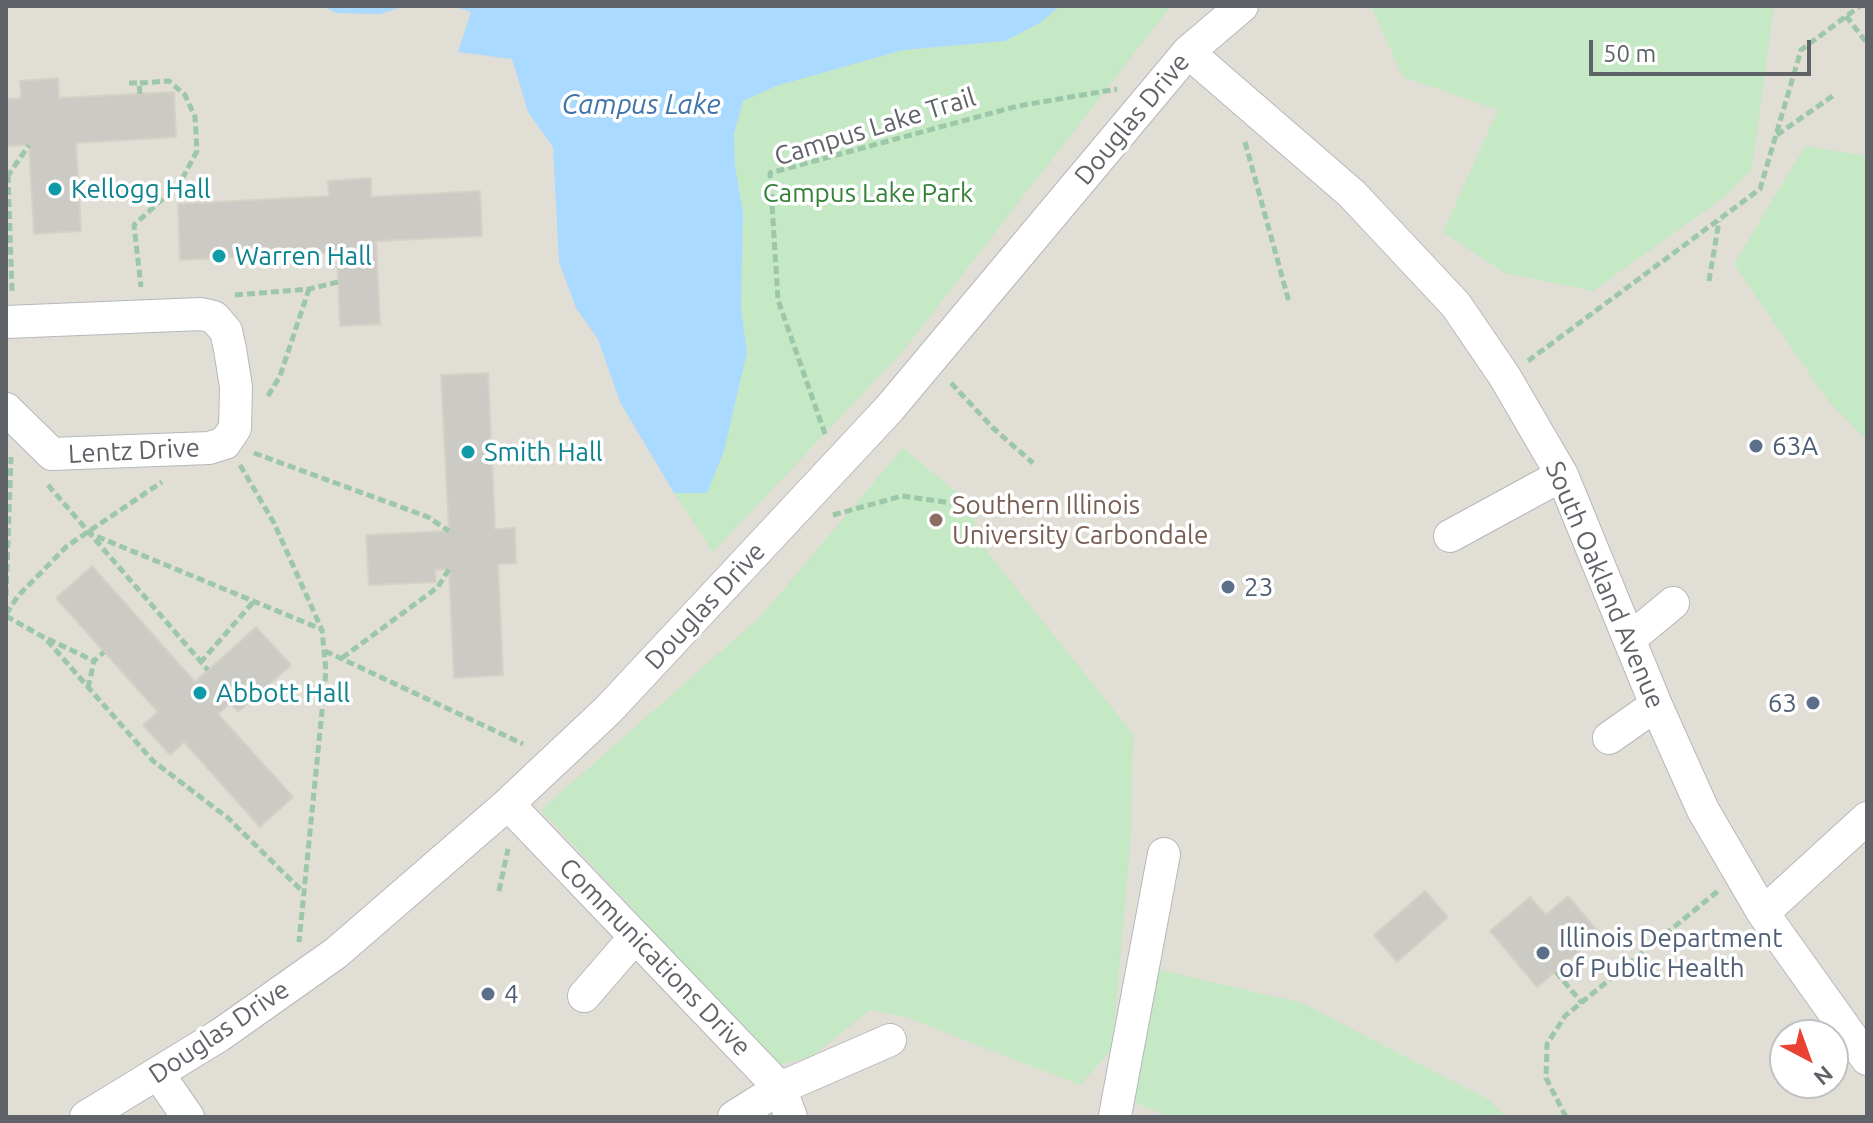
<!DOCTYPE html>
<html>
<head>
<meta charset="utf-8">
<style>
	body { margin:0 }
	#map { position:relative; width:1873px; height:1123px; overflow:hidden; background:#f1efe8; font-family:Ubuntu,sans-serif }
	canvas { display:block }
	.frame { position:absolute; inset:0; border:8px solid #5f6368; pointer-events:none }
	.north { position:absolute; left:1769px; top:1019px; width:80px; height:80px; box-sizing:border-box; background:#fff; border:2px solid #bfc1c3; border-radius:50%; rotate:139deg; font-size:22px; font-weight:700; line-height:32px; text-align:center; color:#5f6368 }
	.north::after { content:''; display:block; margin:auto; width:28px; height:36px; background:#ea4335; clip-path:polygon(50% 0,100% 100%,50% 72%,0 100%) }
	.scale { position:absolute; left:1589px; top:40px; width:222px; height:36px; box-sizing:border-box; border:4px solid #5f6368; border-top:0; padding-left:10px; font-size:24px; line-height:28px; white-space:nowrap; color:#5f6368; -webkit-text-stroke:6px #fff; paint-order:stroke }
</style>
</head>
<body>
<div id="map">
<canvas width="1873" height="1123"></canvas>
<div class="frame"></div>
<div class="north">N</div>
<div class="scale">50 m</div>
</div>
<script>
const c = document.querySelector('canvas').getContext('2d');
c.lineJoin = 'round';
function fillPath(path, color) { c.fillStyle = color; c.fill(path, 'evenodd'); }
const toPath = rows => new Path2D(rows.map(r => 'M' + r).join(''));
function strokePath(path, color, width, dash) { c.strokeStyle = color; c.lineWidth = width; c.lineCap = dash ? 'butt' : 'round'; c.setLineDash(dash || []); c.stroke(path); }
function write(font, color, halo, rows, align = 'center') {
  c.font = font + ' Ubuntu,sans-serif'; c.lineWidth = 7; c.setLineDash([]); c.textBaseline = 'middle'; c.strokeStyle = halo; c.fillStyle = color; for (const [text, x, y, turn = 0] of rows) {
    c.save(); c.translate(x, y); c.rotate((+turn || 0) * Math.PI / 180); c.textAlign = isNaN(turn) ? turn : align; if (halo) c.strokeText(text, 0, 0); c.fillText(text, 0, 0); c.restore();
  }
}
const education = toPath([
	[6,6,1867,6,1867,1117,6,1117],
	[1785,1035,1833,1035,1833,1083,1785,1083]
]);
const green = toPath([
	[1060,6,1171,6,903,351,713,552,674,493,707,493,747,352,741,309,743,212,735,166,734,134,743,101,776,86,903,50,1005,41,1040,23],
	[1371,6,1774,6,1752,169,1724,197,1593,291,1505,273,1443,232,1498,110,1403,77],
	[1805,146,1867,156,1867,441,1826,398,1734,264],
	[903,448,973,506,976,538,1133,734,1131,836,1112,1049,1080,1085,903,1016,870,1010,811,1057,777,1065,541,810,760,617],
	[1143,966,1302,1003,1489,1100,1506,1117,1171,1117,1118,1096]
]);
const water = toPath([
	[323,6,406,6,380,14,336,13],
	[453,6,1060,6,1040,23,1005,41,903,50,776,86,743,101,734,134,735,166,743,212,741,309,747,352,724,451,707,493,674,493,620,402,598,339,576,308,559,262,553,147,528,112,512,59,458,52,471,12]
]);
const building = toPath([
	[58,78,59,98,174,92,176,137,76,143,81,231,34,234,29,145,6,146,6,99,21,98,20,81,58,78],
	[371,178,371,197,480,191,482,236,376,241,380,324,340,326,337,252,180,260,178,204,329,196,328,181,371,178],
	[488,373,495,529,515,528,516,563,498,564,503,675,454,678,449,569,435,570,436,582,369,585,366,535,449,531,441,375,488,373],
	[92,566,195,682,256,627,291,665,238,712,230,703,218,714,293,797,260,827,184,742,170,755,143,725,158,712,56,598,92,566],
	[1425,891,1448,917,1397,962,1374,935,1425,891],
	[1568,896,1600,934,1537,987,1490,931,1530,897,1546,915,1568,896]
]);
const path = toPath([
	[1846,16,1867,43],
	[129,83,139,83],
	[140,94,139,83,169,81,185,95,195,117,197,151,180,183,134,225,141,287],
	[1777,135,1834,95],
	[1245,142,1289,302],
	[8,175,12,291],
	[7,177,29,145],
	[180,183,190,195,212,197],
	[1709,281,1719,221],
	[235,295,309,289,338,282],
	[1528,361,1760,189,1801,50,1860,6],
	[951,383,993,428,1033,463],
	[268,396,280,376,309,289],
	[825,434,778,300,770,173,1018,106,1117,89],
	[254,453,428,517,449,531],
	[240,465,274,523,322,630,326,671,299,942],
	[48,485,208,670],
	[833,515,902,496,973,506],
	[86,532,321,629],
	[6,596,11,457],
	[6,614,18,596,67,546,162,482],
	[6,616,45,638,153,761,228,818,302,891],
	[48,639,94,661],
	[325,651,523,744],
	[342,658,438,587,449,569],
	[200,663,255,600],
	[88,688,94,661,104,652],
	[499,891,508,849],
	[1556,972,1582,1003],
	[1566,1117,1546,1078,1547,1044,1565,1016,1718,891]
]);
const minor = toPath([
	[1188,52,1352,194,1456,305,1505,377,1562,475,1656,705,1703,810,1763,913,1867,1059],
	[6,322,201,314,214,317,226,331,230,349,236,387,235,428,225,443,209,448,52,454,6,409],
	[1450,536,1562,475],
	[1631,638,1673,603],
	[1609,738,1656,705],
	[508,804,780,1088,791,1117],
	[1763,913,1867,818],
	[584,996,635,937],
	[159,1075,188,1117],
	[1115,1116,1164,854],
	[86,1117,220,1035,336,953,508,804,608,710,889,409,1188,52,1242,6],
	[734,1117,780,1088,890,1040]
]);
const markers = [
	[55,189,8,"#0f9aa8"],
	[219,256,8,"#0f9aa8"],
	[1756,446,8,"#5c6f8a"],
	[468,452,8,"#0f9aa8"],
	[936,520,8,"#8d6e63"],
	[1228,587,8,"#5c6f8a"],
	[200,693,8,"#0f9aa8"],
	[1813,703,8,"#5c6f8a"],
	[1543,953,8,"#5c6f8a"],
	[488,994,8,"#5c6f8a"]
];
const streetNames = [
	["Douglas Drive",1132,119,-50],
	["Campus Lake Trail",875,127,-17],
	["Lentz Drive",134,451,-3],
	["South Oakland Avenue",1605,585,67],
	["Douglas Drive",705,606,-47],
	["Communications Drive",655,957,46],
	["Douglas Drive",219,1032,-34]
];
const cultureNames = [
	["Kellogg Hall",71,189],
	["Warren Hall",235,256],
	["Smith Hall",484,452],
	["Abbott Hall",216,693]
];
const parkNames = [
	["Campus Lake Park",868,193]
];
const serviceNames = [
	["63A",1772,446],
	["23",1244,587],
	["63",1797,703,"right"],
	["Illinois Department",1559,938],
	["of Public Health",1559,968],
	["4",504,994]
];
const educationNames = [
	["Southern Illinois",952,505],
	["University Carbondale",952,535]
];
const waterNames = [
	["Campus Lake",641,105]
];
fillPath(education, '#e1ded6');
fillPath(green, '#c5e8c5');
fillPath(water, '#aadaff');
fillPath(building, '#cccac5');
strokePath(building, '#d6d1c6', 2);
strokePath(minor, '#b5b8bc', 34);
strokePath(path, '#9cc7a9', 5, [8, 4]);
strokePath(minor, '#fff', 32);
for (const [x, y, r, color] of markers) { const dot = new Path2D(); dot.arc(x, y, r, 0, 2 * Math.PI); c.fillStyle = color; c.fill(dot); strokePath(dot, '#fff', 3); }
write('26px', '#5f6368', '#fff', streetNames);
write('26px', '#0d838f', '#fff', cultureNames, 'left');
write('26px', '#348238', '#fff', parkNames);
write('26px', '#4e5e75', '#fff', serviceNames, 'left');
write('26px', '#785e54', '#fff', educationNames, 'left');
write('italic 28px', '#4174aa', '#fff', waterNames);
</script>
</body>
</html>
